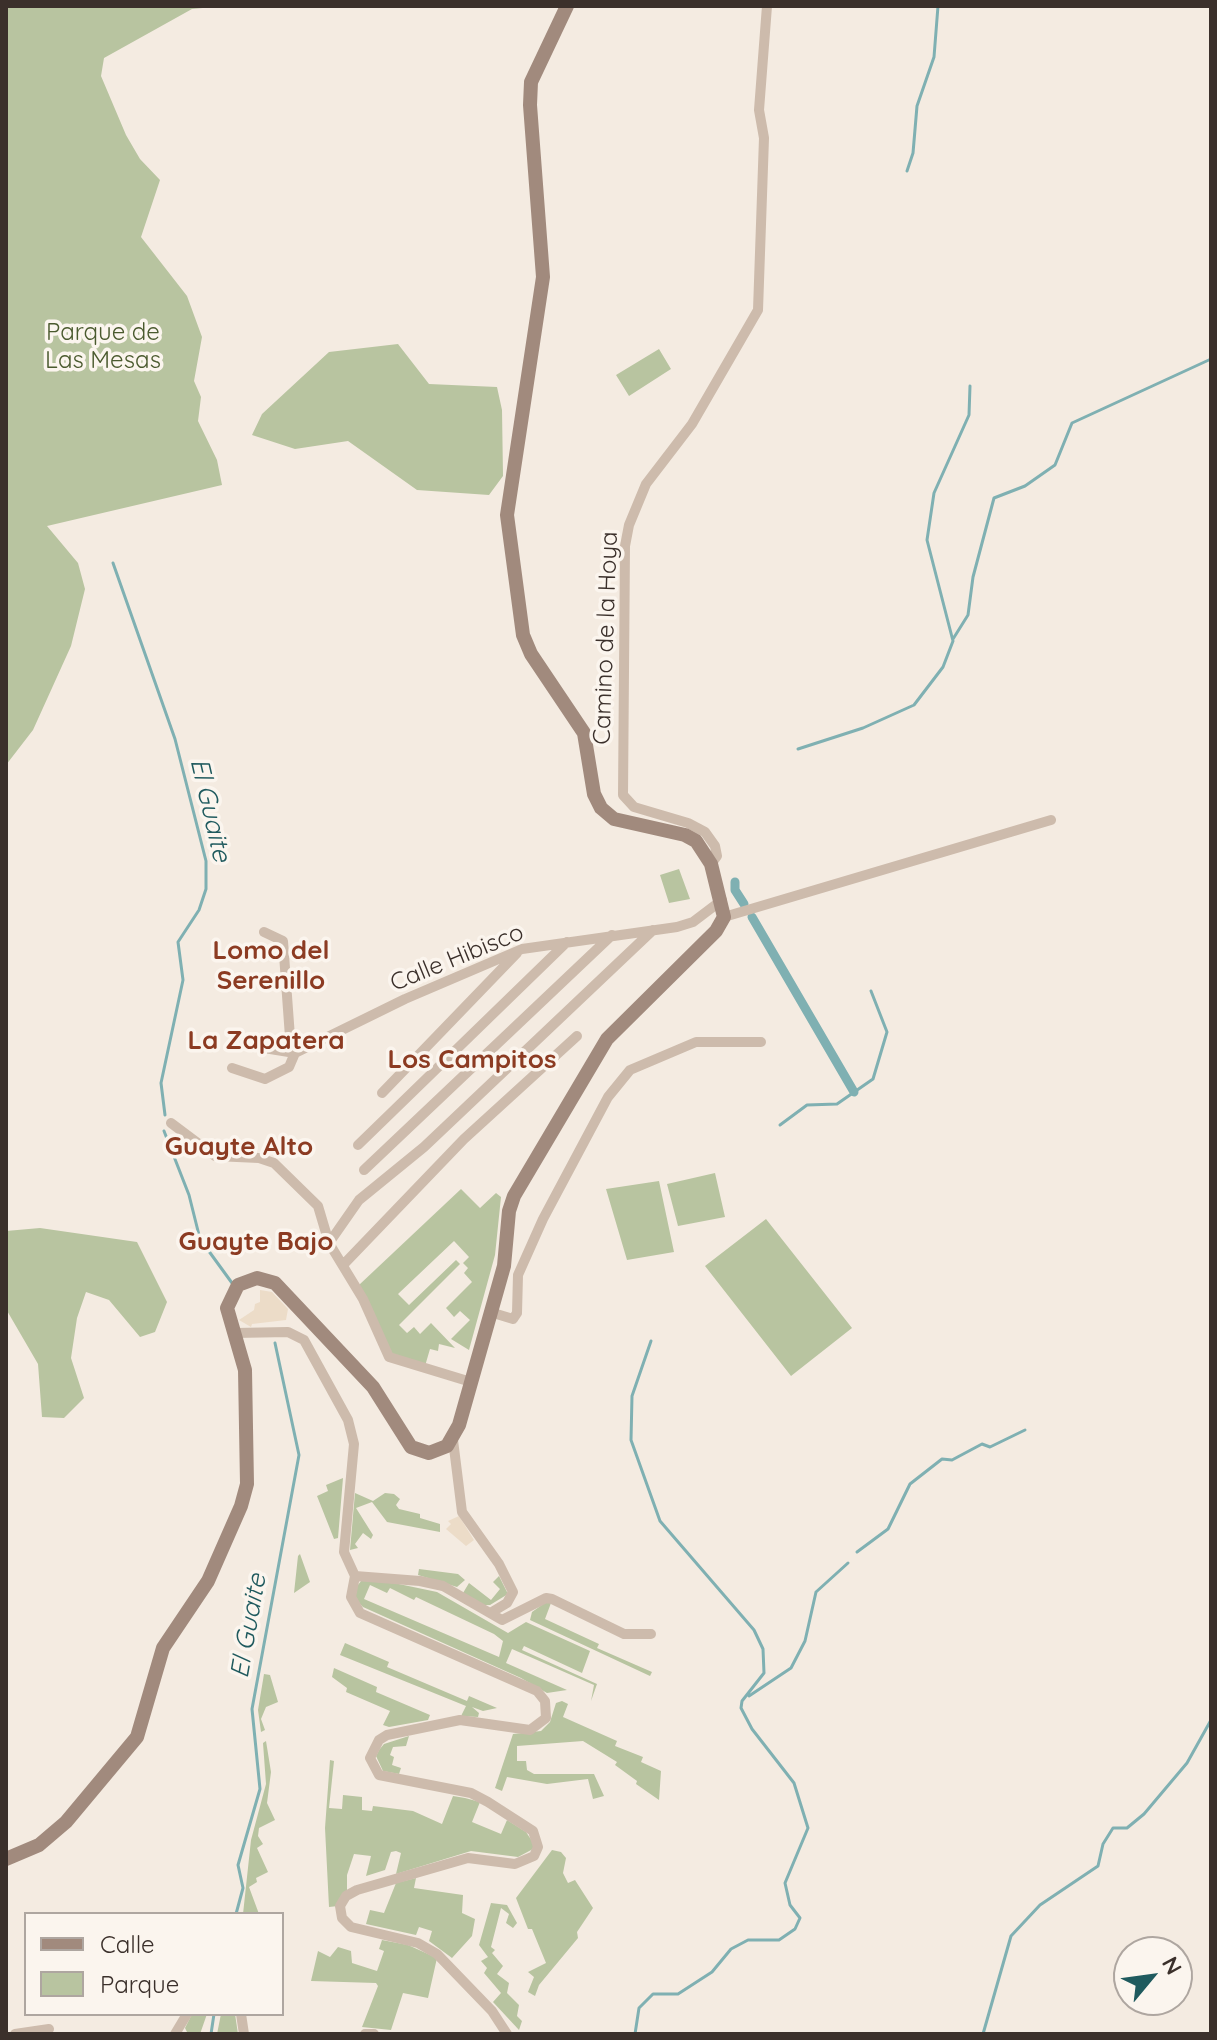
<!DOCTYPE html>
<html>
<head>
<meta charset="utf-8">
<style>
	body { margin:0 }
	#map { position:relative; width:1217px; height:2040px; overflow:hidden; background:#f4ebe1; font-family:Quicksand,sans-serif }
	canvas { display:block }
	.frame { position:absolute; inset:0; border:8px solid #3b302b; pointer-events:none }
	.legend { position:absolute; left:24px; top:1912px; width:260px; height:104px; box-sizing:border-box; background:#fbf5ee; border:2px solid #aea6a0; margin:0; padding:10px 14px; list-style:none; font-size:24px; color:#3b302b }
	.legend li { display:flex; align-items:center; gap:16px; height:40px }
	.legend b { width:40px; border:2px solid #aea6a0 }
	.north { position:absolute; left:1113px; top:1936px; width:80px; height:80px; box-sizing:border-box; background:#fbf5ee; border:2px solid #aea6a0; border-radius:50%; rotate:61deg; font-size:22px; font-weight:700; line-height:32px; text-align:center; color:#3b302b }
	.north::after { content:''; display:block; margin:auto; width:28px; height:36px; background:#1f5a5e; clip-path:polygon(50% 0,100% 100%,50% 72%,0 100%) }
</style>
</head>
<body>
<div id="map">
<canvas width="1217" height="2040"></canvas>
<div class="frame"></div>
<ul class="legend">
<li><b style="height:10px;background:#a18a7d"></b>Calle</li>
<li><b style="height:22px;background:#b8c4a0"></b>Parque</li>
</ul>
<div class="north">N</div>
</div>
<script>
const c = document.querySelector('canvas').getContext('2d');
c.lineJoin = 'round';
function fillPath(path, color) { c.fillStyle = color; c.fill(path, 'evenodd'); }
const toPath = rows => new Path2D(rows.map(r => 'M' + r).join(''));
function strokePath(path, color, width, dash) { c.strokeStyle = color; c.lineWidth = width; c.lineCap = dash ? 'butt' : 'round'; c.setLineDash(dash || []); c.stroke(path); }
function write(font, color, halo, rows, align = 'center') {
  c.font = font + ' Quicksand,sans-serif'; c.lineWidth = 7; c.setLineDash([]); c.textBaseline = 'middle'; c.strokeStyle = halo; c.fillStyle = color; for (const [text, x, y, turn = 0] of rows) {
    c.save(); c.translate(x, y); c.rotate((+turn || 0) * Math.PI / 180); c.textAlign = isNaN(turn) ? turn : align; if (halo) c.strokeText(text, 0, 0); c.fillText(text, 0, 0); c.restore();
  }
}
const green = toPath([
	[6,6,224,6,192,9,104,58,101,76,126,135,140,159,160,180,141,237,187,296,202,337,194,381,201,397,198,421,217,460,222,485,47,526,78,563,85,589,71,646,33,730,6,765],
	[398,344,429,384,497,387,502,410,503,476,489,495,417,490,348,441,295,449,252,435,262,414,329,352],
	[659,349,671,369,629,396,616,375],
	[679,869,690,899,669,903,660,875],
	[715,1173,725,1217,678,1226,667,1184],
	[659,1181,674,1252,627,1260,606,1189],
	[461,1189,480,1208,496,1193,501,1197,495,1255,469,1350,451,1339,470,1320,460,1311,454,1317,446,1308,472,1282,464,1273,468,1268,463,1263,469,1257,454,1241,398,1294,409,1305,456,1260,460,1264,399,1325,407,1333,414,1327,420,1334,431,1323,455,1348,439,1344,438,1351,430,1349,425,1366,391,1356,359,1285],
	[766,1219,852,1328,791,1376,705,1266],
	[40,1228,137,1242,167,1302,155,1332,140,1337,109,1300,86,1292,77,1318,71,1358,84,1398,64,1418,42,1417,38,1364,6,1309,6,1231],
	[343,1478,338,1538,334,1539,317,1496,328,1491,326,1485],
	[355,1493,373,1501,385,1493,394,1494,400,1499,396,1505,399,1509,420,1514,420,1518,440,1524,440,1532,387,1522,372,1502,356,1508,373,1535,371,1539,363,1533,355,1544,358,1548,350,1550],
	[300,1554,310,1582,294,1593,298,1556],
	[419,1569,458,1574,465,1580,457,1587,418,1575],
	[499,1576,508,1594,490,1605,484,1605,463,1593,469,1583,491,1600,500,1589,493,1582],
	[375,1579,437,1592,508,1633,526,1622,590,1651,582,1673,524,1646,522,1650,597,1684,591,1701,594,1685,512,1649,506,1663,567,1690,547,1693,521,1678,363,1607,355,1599,357,1586,362,1580],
	[370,1585,387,1593,390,1588,414,1600,416,1597,494,1634,503,1641,499,1657,364,1599],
	[546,1602,551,1603,545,1619,599,1644,597,1648,652,1672,650,1676,530,1620,532,1612],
	[345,1643,389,1662,387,1667,467,1701,469,1696,497,1708,483,1711,472,1707,479,1713,478,1717,461,1716,466,1706,340,1655],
	[334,1668,377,1687,376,1692,430,1715,428,1720,389,1727,383,1725,390,1711,346,1692,347,1688,332,1677],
	[264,1674,270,1675,278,1702,266,1707,261,1719,265,1730,261,1732,258,1710],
	[562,1701,568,1704,563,1717,617,1741,615,1746,643,1757,641,1762,661,1771,659,1800,636,1784,637,1781,615,1765,617,1762,583,1741,517,1746,517,1761,526,1761,527,1770,534,1774,594,1774,604,1796,593,1799,588,1779,547,1784,507,1777,502,1791,495,1788,513,1734,541,1731,550,1722,556,1703],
	[409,1736,406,1746,393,1747,390,1755,394,1757,392,1765,401,1768,399,1774,383,1771,376,1756,379,1750,384,1744],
	[266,1741,271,1772,267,1803,275,1820,259,1828,258,1836,263,1844,257,1848,268,1872,256,1878,257,1882,249,1887,259,1914,243,1914,251,1840,266,1784,263,1743],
	[330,1760,334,1761,329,1808,342,1809,343,1795,362,1797,362,1810,372,1811,373,1806,413,1811,442,1824,453,1796,465,1798,480,1802,472,1822,501,1834,507,1820,526,1832,534,1844,533,1849,518,1857,471,1851,396,1874,401,1853,396,1851,391,1852,385,1870,366,1876,371,1856,354,1854,347,1875,347,1890,338,1906,329,1907,325,1828],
	[552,1850,561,1852,566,1858,563,1873,568,1883,575,1880,593,1908,577,1932,578,1938,539,1985,535,1996,528,1992,534,1977,528,1972,546,1963,532,1929,528,1929,516,1898],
	[416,1878,414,1888,463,1895,462,1913,475,1919,472,1936,452,1958,429,1941,432,1931,419,1927,416,1935,366,1924,370,1910,384,1913,396,1883],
	[491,1903,507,1905,517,1923,513,1928,506,1923,509,1914,501,1908,491,1947,495,1950,492,1953,503,1966,497,1974,509,1983,507,1993,519,2005,517,2016,522,2021,519,2030,493,2002,501,1993,484,1973,487,1968,481,1961,488,1957,479,1945],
	[382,1940,408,1945,437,1958,428,1998,403,1993,391,2030,362,2027,378,1986,376,1983,311,1981,318,1951,330,1957,338,1947,351,1951,352,1963,377,1971,384,1951,379,1949],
	[192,2014,207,2014,200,2034,188,2034,185,2028],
	[221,2014,235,2014,238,2034,217,2034]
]);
const plaza = toPath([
	[260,1290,272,1292,288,1309,286,1320,252,1324,251,1327,239,1320,254,1310,255,1304,260,1302],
	[459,1516,474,1540,466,1546,446,1529,451,1524,448,1521]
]);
const stream = toPath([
	[907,171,913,153,917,106,934,57,938,6],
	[113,563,175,739,206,861,206,889,199,910,178,942,183,980,161,1083,165,1115],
	[953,639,968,615,973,577,994,498,1025,486,1055,465,1072,423,1211,359],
	[798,749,863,728,914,705,943,667,953,641,927,540,934,493,969,415,970,386],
	[780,1125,807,1105,837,1104,873,1079,887,1032,871,991],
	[164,1131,189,1195,200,1239,232,1283],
	[651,1341,632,1396,631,1440,660,1521,754,1630,763,1649,764,1673,742,1701],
	[857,1552,888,1529,910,1484,942,1459,952,1460,982,1444,990,1447,1025,1430],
	[749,1696,791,1668,805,1641,816,1592,848,1563],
	[236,1914,243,1888,238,1865,260,1789,252,1709,299,1455,275,1343],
	[211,2034,214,2014],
	[635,2034,639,2008,653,1994,678,1994,712,1972,731,1949,748,1940,779,1940,795,1929,800,1918,790,1905,785,1883,808,1828,794,1783,752,1729,741,1708,742,1701],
	[983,2034,1011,1936,1040,1905,1098,1866,1103,1844,1113,1828,1127,1828,1144,1814,1187,1763,1211,1720]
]);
const canal = toPath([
	[735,882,735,890,744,904],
	[752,917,854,1092]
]);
const street = toPath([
	[711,864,717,856,715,846,705,832,688,823,634,807,623,795,625,546,629,525,646,484,692,424,758,310,764,138,759,110,767,6],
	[724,917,1051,820],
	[258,1047,295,1053,405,999,522,949,677,927,693,922,722,900],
	[232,1068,265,1079,289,1067,295,1053,290,1037,283,941,264,932],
	[382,1093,517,953],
	[171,1123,215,1156,259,1158,274,1163,318,1206,329,1243,363,1299,389,1357,471,1382],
	[358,1145,567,942],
	[364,1170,612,935],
	[329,1243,359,1200,424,1147,653,930],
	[343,1265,464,1139,577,1036],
	[490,1312,513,1319,517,1313,518,1275,543,1219,608,1097,630,1070,696,1042,761,1042],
	[235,1333,288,1332,304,1340,348,1420,354,1444,344,1552,355,1576],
	[453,1440,462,1512,499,1564,513,1592,507,1603,492,1612],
	[355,1576,351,1597,360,1613,537,1691,545,1701,546,1718,530,1730,460,1720,387,1735,379,1740,370,1758,379,1775,471,1793,488,1802,533,1831,538,1847,534,1856,515,1864,468,1858,357,1890,346,1896,340,1906,342,1918,351,1927,418,1943,437,1954,492,2011,507,2034],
	[355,1576,420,1581,443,1586,502,1620,546,1598,552,1599,624,1634,651,1634],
	[241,2014,244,2034],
	[15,2034,49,2029],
	[175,2034,187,2014],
	[365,2034,374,2034]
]);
const secondary = toPath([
	[6,1859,39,1845,66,1822,137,1737,163,1648,208,1581,241,1506,247,1484,245,1370,227,1308,238,1285,257,1278,275,1283,373,1387,411,1447,429,1453,447,1446,459,1425,504,1266,509,1211,514,1196,607,1039,716,931,724,917,711,864,696,841,685,835,614,819,601,808,594,794,584,733,531,654,523,635,507,515,543,277,530,105,531,82,567,6]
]);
const parkNames = [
	["Parque de",103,333],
	["Las Mesas",103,361]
];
const streetNames = [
	["Camino de la Hoya",606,638,-88],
	["Calle Hibisco",457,958,-22]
];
const waterNames = [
	["El Guaite",210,810,77],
	["El Guaite",249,1626,-80]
];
const neighbourhoodNames = [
	["Lomo del",271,951],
	["Serenillo",271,981],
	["La Zapatera",266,1041],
	["Los Campitos",472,1060],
	["Guayte Alto",239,1147],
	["Guayte Bajo",256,1242]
];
fillPath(green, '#b8c4a0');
fillPath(plaza, '#ecdcc8');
strokePath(stream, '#7fb0b2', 3);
strokePath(canal, '#7fb0b2', 9);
strokePath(street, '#cdbbac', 10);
strokePath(secondary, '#a18a7d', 14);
write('24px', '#4a5a2e', '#fbf5ee', parkNames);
write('24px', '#3b302b', '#fbf5ee', streetNames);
write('italic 26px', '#1f5a5e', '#fbf5ee', waterNames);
write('bold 26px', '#8c3b22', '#fbf5ee', neighbourhoodNames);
</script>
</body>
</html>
